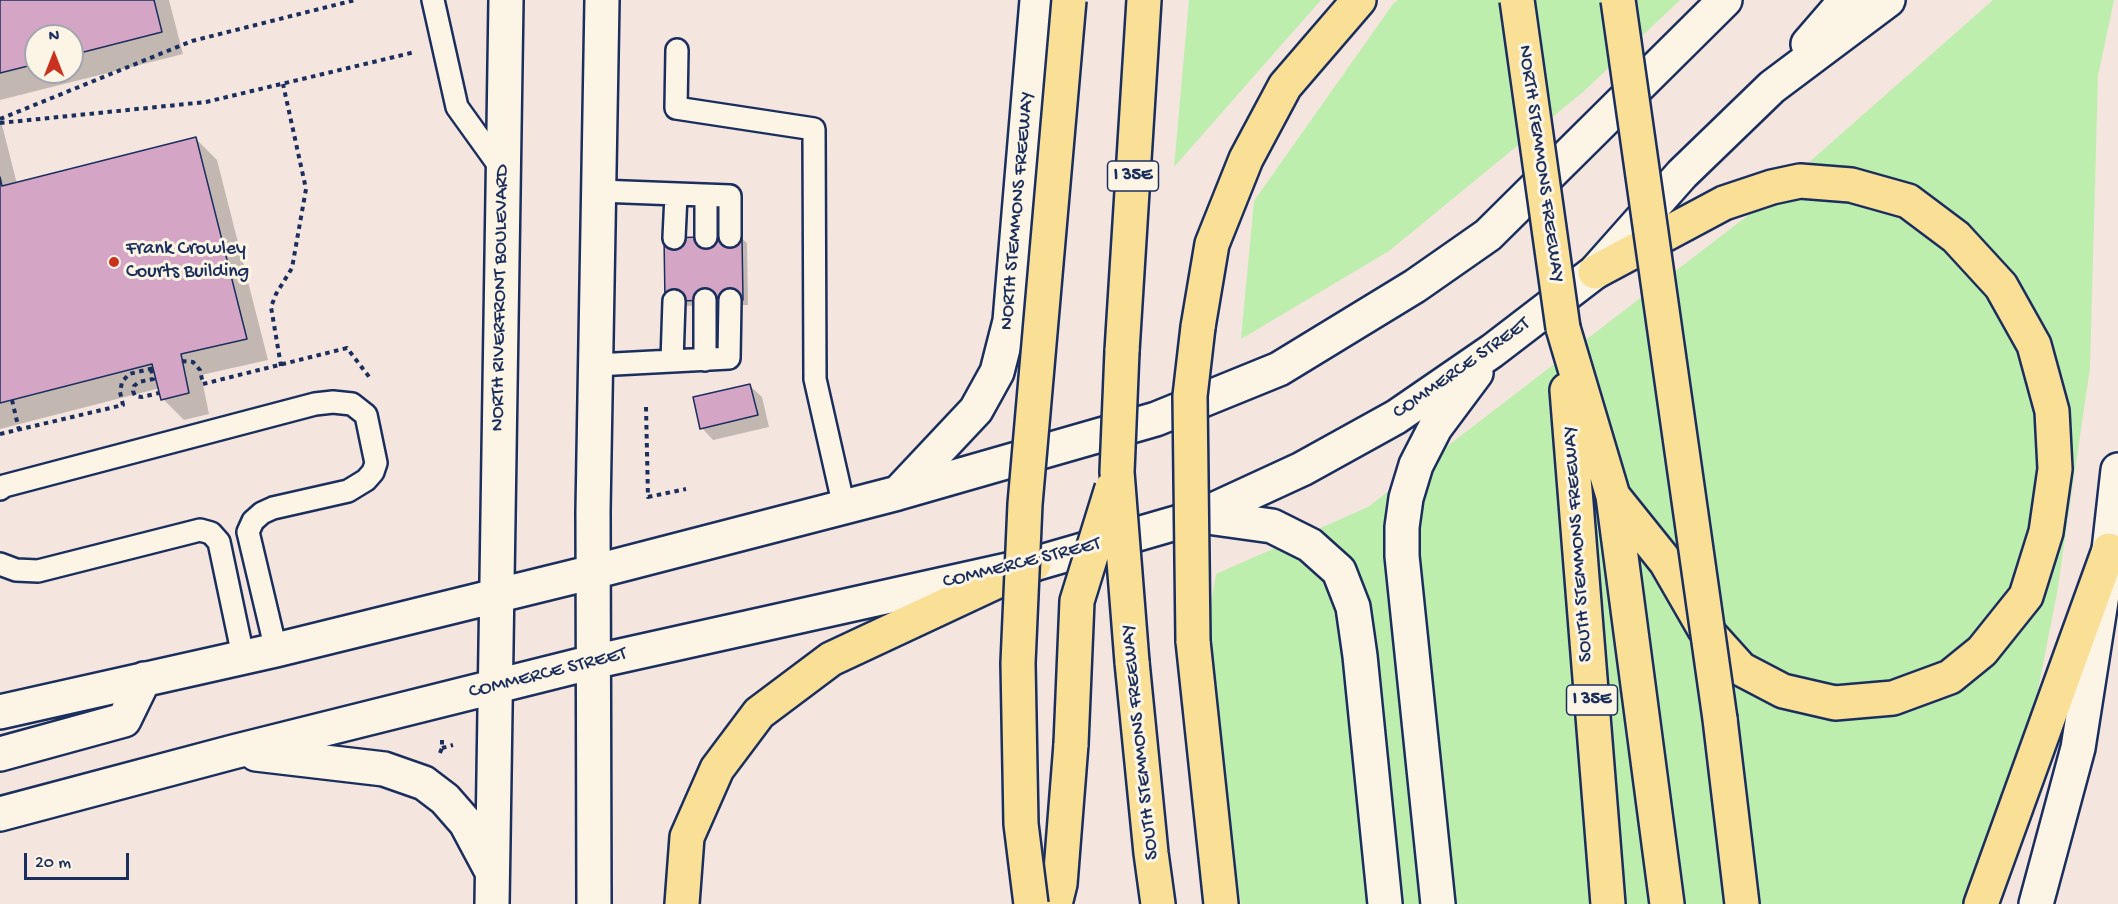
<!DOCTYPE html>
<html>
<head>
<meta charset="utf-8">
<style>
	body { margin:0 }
	#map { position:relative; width:2118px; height:904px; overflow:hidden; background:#f4e5df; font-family:"Gochi Hand",sans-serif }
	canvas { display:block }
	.north { position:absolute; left:24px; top:24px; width:60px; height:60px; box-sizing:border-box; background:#fcf5e5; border:2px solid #a2a6af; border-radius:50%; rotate:0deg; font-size:16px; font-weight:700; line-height:24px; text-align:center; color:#1b2f5e }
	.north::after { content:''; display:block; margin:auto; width:21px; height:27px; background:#c8321e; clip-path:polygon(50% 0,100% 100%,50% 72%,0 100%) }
	.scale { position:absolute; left:24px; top:853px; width:105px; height:27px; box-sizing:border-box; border:3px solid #1b2f5e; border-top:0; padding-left:8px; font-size:18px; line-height:21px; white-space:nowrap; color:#1b2f5e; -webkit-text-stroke:4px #fcf5e5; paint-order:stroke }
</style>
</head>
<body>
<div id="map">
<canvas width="2118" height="904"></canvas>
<div class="north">N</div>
<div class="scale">20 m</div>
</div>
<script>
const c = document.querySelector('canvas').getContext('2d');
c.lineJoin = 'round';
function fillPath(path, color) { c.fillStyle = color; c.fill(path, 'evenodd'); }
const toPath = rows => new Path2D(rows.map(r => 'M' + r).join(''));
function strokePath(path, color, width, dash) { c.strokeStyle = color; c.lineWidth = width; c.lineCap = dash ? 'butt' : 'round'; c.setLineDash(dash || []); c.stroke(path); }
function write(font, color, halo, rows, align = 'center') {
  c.font = font + ' "Gochi Hand",sans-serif'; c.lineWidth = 6; c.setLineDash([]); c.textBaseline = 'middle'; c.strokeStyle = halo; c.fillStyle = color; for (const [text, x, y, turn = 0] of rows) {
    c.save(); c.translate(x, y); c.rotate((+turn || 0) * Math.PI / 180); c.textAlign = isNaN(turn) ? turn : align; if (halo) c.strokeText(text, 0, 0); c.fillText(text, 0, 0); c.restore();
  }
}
const green = toPath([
	[1189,0,1321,0,1174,167],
	[1398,0,1680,0,1583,92,1389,251,1241,339,1254,201,1393,4],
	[1993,0,2114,0,2098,76,2090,368,2057,593,1996,904,1241,904,1199,675,1216,574,1368,507,1755,210]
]);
const shadow = toPath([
	[0,0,169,0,183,54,0,100],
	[36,36,72,36,72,72,36,72],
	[0,117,17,184,196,139,217,160,268,360,201,375,209,414,184,420,163,399,160,388,0,429],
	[741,238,747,243,748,305,672,306],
	[750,386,762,397,769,427,713,440,702,428]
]);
const building = toPath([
	[0,0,154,0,162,32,72,55,72,36,36,36,36,64,0,73,0,0],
	[196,137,247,339,181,354,189,393,161,400,152,364,0,403,0,177,2,186,196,137],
	[742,236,743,300,665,301,664,238,742,236],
	[750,384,758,415,700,429,693,397,750,384]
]);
const path = toPath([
	[0,119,192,41,355,0],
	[0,123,206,102,415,52],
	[182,361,193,362,200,370,203,384,347,348,370,378],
	[281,366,271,307,276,294,292,268,306,189,283,84],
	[151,369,153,379,139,382,134,386,133,391,135,396,142,397,159,393],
	[12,400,19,430],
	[646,407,648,497,686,489],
	[0,434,123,405,120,392,122,382,129,374,154,368],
	[442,748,453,745],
	[440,753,442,748,442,737]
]);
const lane = toPath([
	[433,0,457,107,503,171],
	[677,50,676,108,814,129,815,379,844,507],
	[599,191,730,196,730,236],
	[706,196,706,237],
	[674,238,676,195],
	[705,300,705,360],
	[672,361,674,301],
	[596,365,729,358,730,300],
	[0,489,4,486,315,404,333,402,352,404,366,415,376,463,373,472,366,480,348,491,273,508,262,513,253,521,248,532,276,650],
	[0,564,16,570,38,571,200,530,211,533,219,542,243,656]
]);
const secondary = toPath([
	[1808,44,1846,0],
	[898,493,976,410,997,372,1010,321,1037,0],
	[1200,516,1272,526,1310,545,1339,571,1353,607,1360,656,1385,904],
	[0,712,276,650,593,572,898,493,1156,419,1279,369,1415,286,1488,235,1725,0],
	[0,754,124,720,144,679],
	[256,754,384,769,424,783,445,799,466,823,490,868],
	[0,814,233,752,593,662,1034,564,1200,516,1302,469,1396,417,1492,351,1595,272,1682,174,1772,87,1888,0],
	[492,904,506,0],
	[594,904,593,511,602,0],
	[1438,904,1402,556,1402,527,1406,498,1416,465,1435,428,1476,373],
	[2036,904,2078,748,2109,550,2118,470]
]);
const highway = toPath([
	[1595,272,1724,203,1772,187,1800,181,1851,185,1908,201,1956,237,2001,286,2034,345,2052,411,2055,469,2046,532,2026,596,1982,651,1950,677,1893,698,1835,703,1783,691,1741,669,1704,628,1666,562,1613,496],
	[1198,327,1212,244,1246,159,1285,86,1359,0],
	[1563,328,1613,496,1667,904],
	[1122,351,1144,0],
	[1567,390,1608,904],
	[1193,641,1221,904],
	[1132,662,1151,853,1158,904],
	[1720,719,1742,904],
	[682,904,687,837,717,769,759,713,831,659,1034,564],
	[1055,904,1060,884,1071,744],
	[1981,904,2109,550]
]);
const highwayBridge = toPath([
	[1517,0,1563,328],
	[1618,0,1720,719],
	[1122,351,1117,472,1132,662],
	[1193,641,1190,396,1198,327],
	[1071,744,1077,601,1112,488],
	[1031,904,1021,824,1018,663,1025,504,1069,0]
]);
const markers = [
	[114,262,6,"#c8321e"]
];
const shields = [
	[1133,176,51],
	[1592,700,51]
];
const shieldNames = [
	["I 35E",1133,176],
	["I 35E",1592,700]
];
const streetNames = [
	["NORTH STEMMONS FREEWAY",1540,164,82],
	["NORTH STEMMONS FREEWAY",1018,211,-85],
	["NORTH RIVERFRONT BOULEVARD",501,298,-89],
	["COMMERCE STREET",1462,369,-35],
	["SOUTH STEMMONS FREEWAY",1579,544,-94],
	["COMMERCE STREET",1022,564,-14],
	["COMMERCE STREET",548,674,-14],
	["SOUTH STEMMONS FREEWAY",1141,742,-96]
];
const poiNames = [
	["Frank Crowley",126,250],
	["Courts Building",126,273]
];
fillPath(green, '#beeead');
fillPath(shadow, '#0003');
fillPath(building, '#d5a5c6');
strokePath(building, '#1b2f5e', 1.5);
strokePath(lane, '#1b2f5e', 26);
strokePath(secondary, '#1b2f5e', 38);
strokePath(highway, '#1b2f5e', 38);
strokePath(path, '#1b2f5e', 4, [4.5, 4.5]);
strokePath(lane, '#fcf5e5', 21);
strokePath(secondary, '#fcf5e5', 33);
strokePath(highway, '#fadf96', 33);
strokePath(highwayBridge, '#1b2f5e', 38, []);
strokePath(highwayBridge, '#fadf96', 33);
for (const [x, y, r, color] of markers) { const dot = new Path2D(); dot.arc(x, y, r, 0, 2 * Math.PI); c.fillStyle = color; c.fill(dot); strokePath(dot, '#fcf5e5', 2); }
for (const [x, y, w] of shields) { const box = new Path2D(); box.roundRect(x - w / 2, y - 15, w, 30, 4.5); c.fillStyle = '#fcf5e5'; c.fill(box); strokePath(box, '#1b2f5e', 1.5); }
write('bold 18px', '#1b2f5e', null, shieldNames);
write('20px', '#1b2f5e', '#fcf5e5', streetNames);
write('20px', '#1b2f5e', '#fcf5e5', poiNames, 'left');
</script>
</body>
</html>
